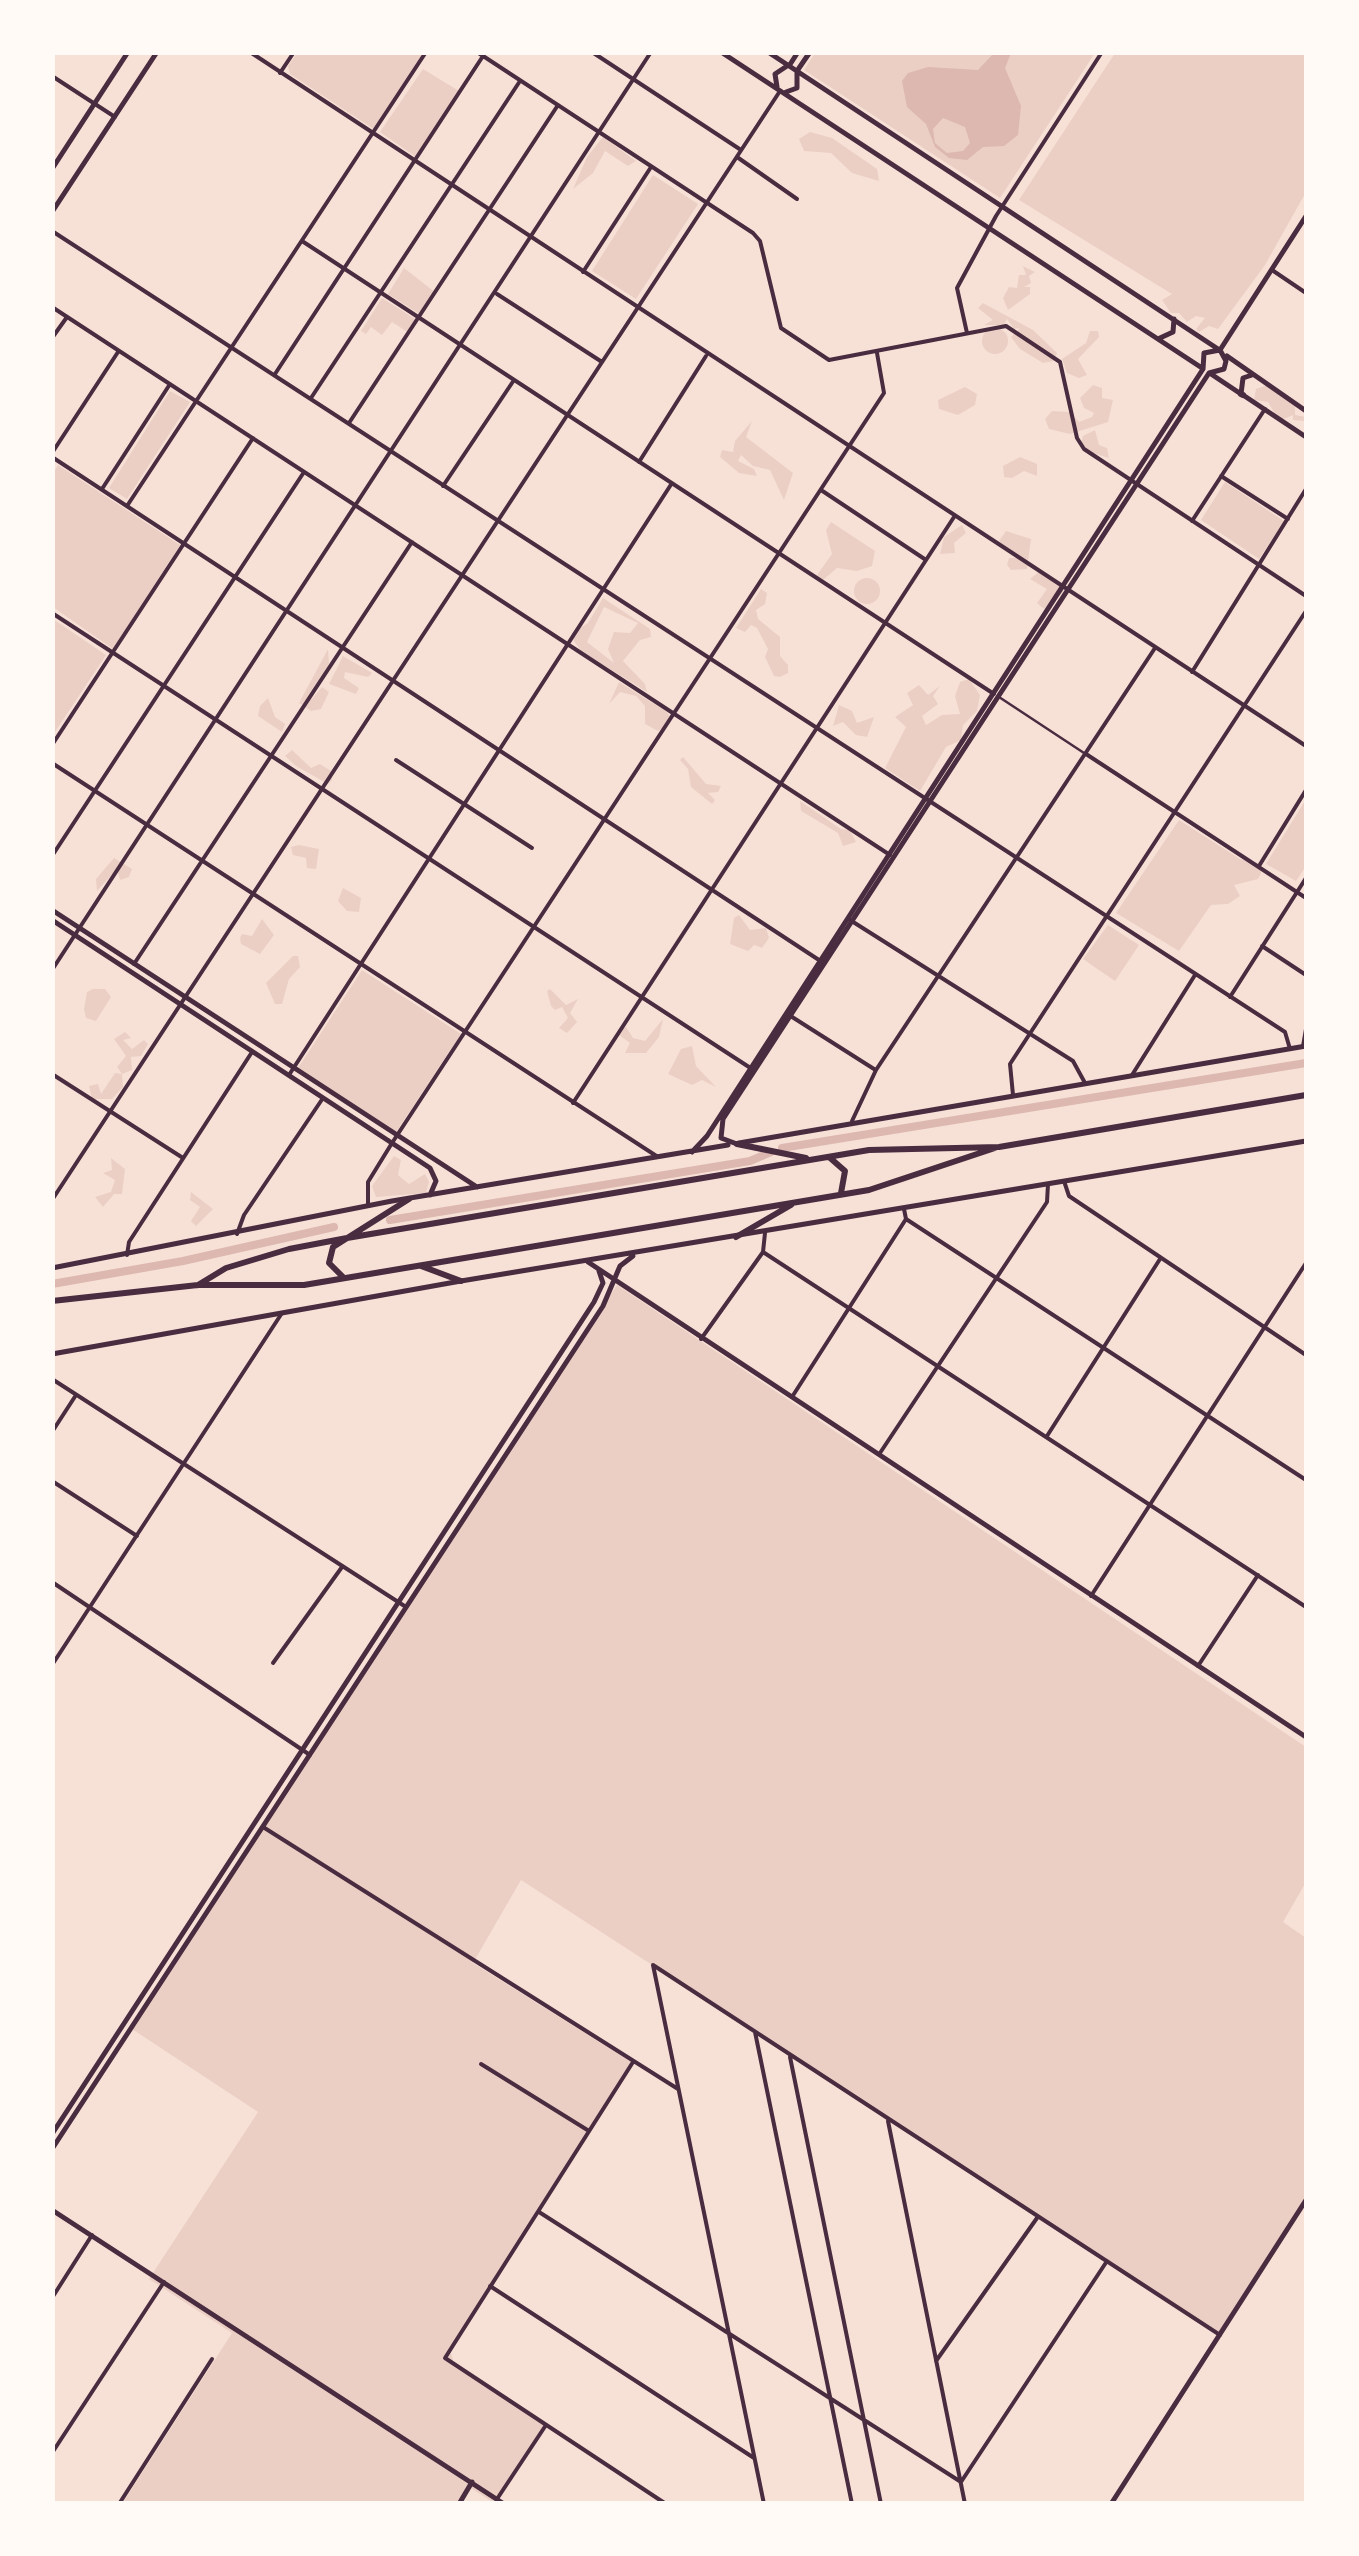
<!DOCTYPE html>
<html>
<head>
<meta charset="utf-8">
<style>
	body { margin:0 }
	#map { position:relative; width:1359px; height:2556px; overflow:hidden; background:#f7e1d7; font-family:"Roboto Condensed",sans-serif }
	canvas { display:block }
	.frame { position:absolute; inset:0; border:55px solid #fffaf5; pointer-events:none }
</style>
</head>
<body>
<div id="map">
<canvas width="1359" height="2556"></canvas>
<div class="frame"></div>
</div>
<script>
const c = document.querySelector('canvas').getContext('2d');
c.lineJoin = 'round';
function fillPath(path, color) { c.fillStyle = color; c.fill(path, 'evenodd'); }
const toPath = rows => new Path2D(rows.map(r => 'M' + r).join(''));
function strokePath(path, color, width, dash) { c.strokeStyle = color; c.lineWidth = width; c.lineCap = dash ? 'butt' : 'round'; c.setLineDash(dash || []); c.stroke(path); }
const green = toPath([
	[297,53,424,53,375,130,290,74,288,66],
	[815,53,1095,53,1000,198,804,70],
	[1115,53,1306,53,1306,192,1265,265,1218,329,1209,326,1199,332,1196,329,1205,318,1196,316,1187,322,1179,313,1171,313,1162,300,1172,294,1019,200],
	[423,69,459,91,416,157,380,132],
	[810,132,832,138,877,169,879,181,852,173,831,153,804,151,799,139],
	[603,137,636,161,628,166,605,151,593,173,573,189,587,157],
	[653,175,698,204,636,299,592,271],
	[1023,266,1035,272,1029,276,1031,283,1024,287,1030,287,1030,294,1008,310,1003,298,1009,287,1017,288,1019,275,1026,275],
	[404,268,436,293,421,315,388,294],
	[382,298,417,320,409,333,392,322,382,335,371,327,366,334,361,331],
	[983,303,1033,330,1057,353,1054,361,1043,363,1020,349,1011,337,1020,328,1014,329,1007,319,1004,325,984,325,993,320,978,308],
	'982 341a13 13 0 1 1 26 0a13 13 0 1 1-26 0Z',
	[1090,331,1098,331,1099,337,1078,359,1087,375,1079,378,1067,373,1062,359,1086,343],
	[1093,385,1102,388,1102,398,1113,400,1108,422,1070,434,1049,429,1045,419,1052,411,1070,412,1079,422,1092,417,1094,413,1084,408,1080,398],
	[1267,385,1295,406,1295,415,1306,417,1306,421,1293,420,1293,415,1279,421,1268,402,1254,400,1256,389],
	[965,387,977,394,975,405,958,415,939,409,938,400],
	[170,391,190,402,127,499,109,488],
	[752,421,746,437,793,473,784,500,770,470,753,466,741,455,738,461,754,469,757,476,739,473,720,457,722,450,733,452,735,441],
	[1095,430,1099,445,1107,448,1109,458,1090,452,1081,443,1083,436],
	[1020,457,1037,464,1037,476,1024,471,1012,478,1004,477,1003,466],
	[58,465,180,545,113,649,53,607,52,475],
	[1225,482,1284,521,1259,559,1201,520],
	[831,522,875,551,872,566,857,571,837,568,823,580,817,575,832,554,826,530],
	[962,525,966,533,954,543,955,553,940,554,944,537],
	[1006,531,1031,539,1027,569,1011,570,1007,565,1009,558,1016,558,999,541],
	[1041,570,1065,586,1063,593,1044,609,1037,603,1047,589,1030,579],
	'854 591a13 13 0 1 1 26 0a13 13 0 1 1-26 0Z',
	[761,589,767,593,765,604,756,610,758,619,780,637,780,656,788,665,788,673,780,677,774,676,765,657,768,649,757,628,751,625,745,632,736,628],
	[603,598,650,629,651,637,640,640,623,661,645,684,647,692,581,651,574,641,572,633,588,623],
	[604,607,638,623,630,633,614,632,608,649,614,663,587,642],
	[53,619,106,655,53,735],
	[328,649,329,663,311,700,322,687,329,692,321,709,311,711,299,703],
	[343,656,372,673,368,677,345,672,344,678,359,688,356,694,329,684],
	[969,679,980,695,977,711,963,725,961,740,946,747,920,791,885,768,906,727,895,717,913,705,907,693,919,685,928,695,940,686,933,696,938,704,922,716,926,725,942,715,960,714,955,696,960,682],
	[619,682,667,712,670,717,663,728,658,731,645,724,645,706,636,696,620,692,609,704],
	[268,698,275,717,285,724,282,732,258,716,260,706],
	[839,705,852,711,857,723,874,717,867,737,856,735,843,722,833,726],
	[292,750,311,768,320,764,331,771,332,780,328,784,296,766,285,756],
	[683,757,706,784,721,786,718,792,708,793,715,800,712,804,691,787,688,769,680,760],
	[1306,799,1306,866,1296,881,1266,864],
	[800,801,841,829,850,830,856,842,843,846,838,833,801,811],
	[1179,820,1240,859,1258,863,1261,873,1258,879,1234,885,1240,896,1228,904,1211,905,1179,951,1116,913],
	[299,845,319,849,316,869,307,868,306,858,293,855,291,847],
	[114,858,132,869,129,877,120,880,117,869,97,891,96,879],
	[343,888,361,898,359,912,347,911,338,901],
	[739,915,750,930,766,928,769,938,762,948,754,945,748,951,730,944,734,918],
	[262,919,274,935,260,954,241,944,240,938,242,934,252,936],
	[1108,925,1139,945,1115,981,1083,959],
	[293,956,298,956,300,967,289,979,282,1004,275,1004,266,983],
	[362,970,461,1034,396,1132,298,1068],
	[93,989,105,989,111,997,96,1021,86,1018,84,1009,87,992],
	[550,989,566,1005,578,999,570,1013,577,1022,567,1033,559,1028,568,1018,562,1007,555,1010,551,1006,547,991],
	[663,1019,659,1037,646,1053,625,1053,630,1043,619,1035,620,1029,626,1027,633,1038,645,1041],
	[125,1032,131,1038,123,1040,132,1049,144,1040,148,1044,141,1056,131,1057,132,1070,122,1074,123,1087,112,1099,92,1099,89,1086,98,1084,101,1094,115,1073,122,1074,117,1067,126,1056,114,1039],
	[692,1046,696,1066,716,1087,702,1080,692,1085,668,1074,681,1049],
	[394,1156,401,1160,398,1175,409,1184,425,1174,429,1182,426,1193,376,1197,372,1186],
	[111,1158,125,1169,122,1194,114,1194,103,1207,95,1197,111,1192,115,1180,103,1173,112,1170],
	[191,1192,213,1209,196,1226,191,1221,200,1207,190,1200],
	[617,1285,1306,1747,1306,1882,1283,1922,1306,1938,1306,2196,1220,2333,521,1880,473,1963,631,2062,450,2349,454,2364,545,2425,494,2503,469,2487,458,2504,122,2504,232,2333,149,2279,258,2112,132,2029]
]);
const water = toPath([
	[994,53,1011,53,1005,68,1021,106,1018,135,1004,146,983,147,967,160,949,158,935,147,926,124,907,107,902,81,908,73,928,67,978,70],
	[943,118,965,127,970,143,963,151,947,153,935,143,933,129]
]);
const canal = toPath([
	[782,1148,1306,1063],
	[390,1220,750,1161,771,1152],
	[52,1284,183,1261,334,1227]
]);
const service = toPath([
	[999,697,1084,753]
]);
const minor = toPath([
	[250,52,1306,746],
	[477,52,753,233,760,241,781,328,829,360,1006,326,1060,362,1077,438,1084,449,1306,596],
	[592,52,741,150],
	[280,73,294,52],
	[52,76,115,117],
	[737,157,797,199],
	[52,231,1285,1032,1290,1049],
	[302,241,994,694],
	[1272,270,1306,293],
	[583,272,651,167],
	[497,294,602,362],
	[52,307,890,855],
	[967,333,957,288,996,216,1102,52],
	[52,338,67,317],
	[275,374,483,56],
	[311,398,520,81],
	[349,423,558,105],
	[52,453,118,352],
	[52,457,822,962],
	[639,462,706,356],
	[1221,476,1288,519],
	[443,486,514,380],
	[102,489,170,384],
	[821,490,926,560],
	[127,506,426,52],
	[1192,521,1265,409],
	[52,613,752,1069],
	[1192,672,1306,489],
	[52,745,253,438],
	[1086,754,1306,898],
	[396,760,532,848],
	[52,763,658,1157],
	[52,856,304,472],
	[1259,866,1306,790],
	[850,920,1073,1061,1085,1083],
	[1262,946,1306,975],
	[134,964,412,542],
	[52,970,651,52],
	[1230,997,1306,878],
	[789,1015,874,1069],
	[1303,1046,1306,1029],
	[52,1074,183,1158],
	[289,1075,672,483],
	[1132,1075,1195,975],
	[1013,1095,1010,1064,1306,611],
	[573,1103,954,517],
	[852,1121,876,1070,1155,648],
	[1064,1181,1069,1196,1306,1355],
	[52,1200,780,91],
	[368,1206,368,1182,392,1143,884,393,877,353],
	[906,1219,1306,1480],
	[237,1234,244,1215,323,1098],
	[763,1252,1306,1607],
	[127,1255,129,1242,252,1052],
	[701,1339,763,1252,765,1233],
	[52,1379,406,1607],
	[792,1397,906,1219,904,1209],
	[52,1432,76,1395],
	[1047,1436,1160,1259],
	[880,1453,1047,1202,1048,1184],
	[52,1481,137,1536],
	[52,1582,310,1755],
	[1091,1596,1306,1263],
	[273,1663,342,1567],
	[52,1665,282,1313],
	[1198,1666,1258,1575],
	[263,1827,678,2089],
	[653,1965,1220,2335],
	[653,1965,764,2504],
	[755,2032,852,2504],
	[790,2057,881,2504],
	[633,2062,445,2358,666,2504],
	[481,2064,589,2131],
	[888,2121,965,2504],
	[539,2212,961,2482,1107,2261],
	[490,2286,754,2458],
	[52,2298,92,2235],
	[936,2361,1037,2218],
	[52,2453,164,2282],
	[497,2499,546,2425],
	[52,2501,56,2504],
	[119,2504,212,2359]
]);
const secondary = toPath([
	[721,52,1202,368],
	[768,52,1218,349],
	[789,66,798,52],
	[777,87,775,74,787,66],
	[786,92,797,88,797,71,810,52],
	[52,169,128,52],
	[52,212,157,52],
	[1160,338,1173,332,1174,319],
	[1220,350,1306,216],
	[1227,356,1306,411],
	[1211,374,1241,394,1243,378,1252,375],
	[1243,395,1306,437],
	[52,910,477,1187],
	[52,920,430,1168,436,1181,430,1195],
	[739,1143,1306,1046],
	[692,1152,707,1136,1203,369,1204,353,1220,350,1226,361,1224,369,1209,373,723,1119,721,1138,737,1144],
	[588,1262,1306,1737],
	[52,1268,392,1201,728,1145],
	[52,1354,461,1281,1306,1141],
	[52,2134,594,1302,603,1283,599,1271],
	[52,2149,603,1306,620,1266,633,1256],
	[52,2210,504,2504],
	[459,2504,472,2482],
	[1111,2504,1306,2200]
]);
const primary = toPath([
	[1241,394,1243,395]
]);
const trunk = toPath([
	[737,1144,806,1158],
	[829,1157,845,1171,841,1193],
	[736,1237,791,1205],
	[421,1266,461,1281],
	[344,1278,329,1263,333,1247,409,1199],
	[198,1285,226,1268,289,1249,347,1238,869,1150,999,1147,1306,1095],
	[52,1301,198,1285,304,1285,869,1190,995,1148]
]);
fillPath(green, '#ebcfc5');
fillPath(water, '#dcb8b0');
strokePath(canal, '#dcb8b0', 8);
strokePath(service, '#4a2c40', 2.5);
strokePath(minor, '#4a2c40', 4);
strokePath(secondary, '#4a2c40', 5);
strokePath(primary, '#4a2c40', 6);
strokePath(trunk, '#4a2c40', 6);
</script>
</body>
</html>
